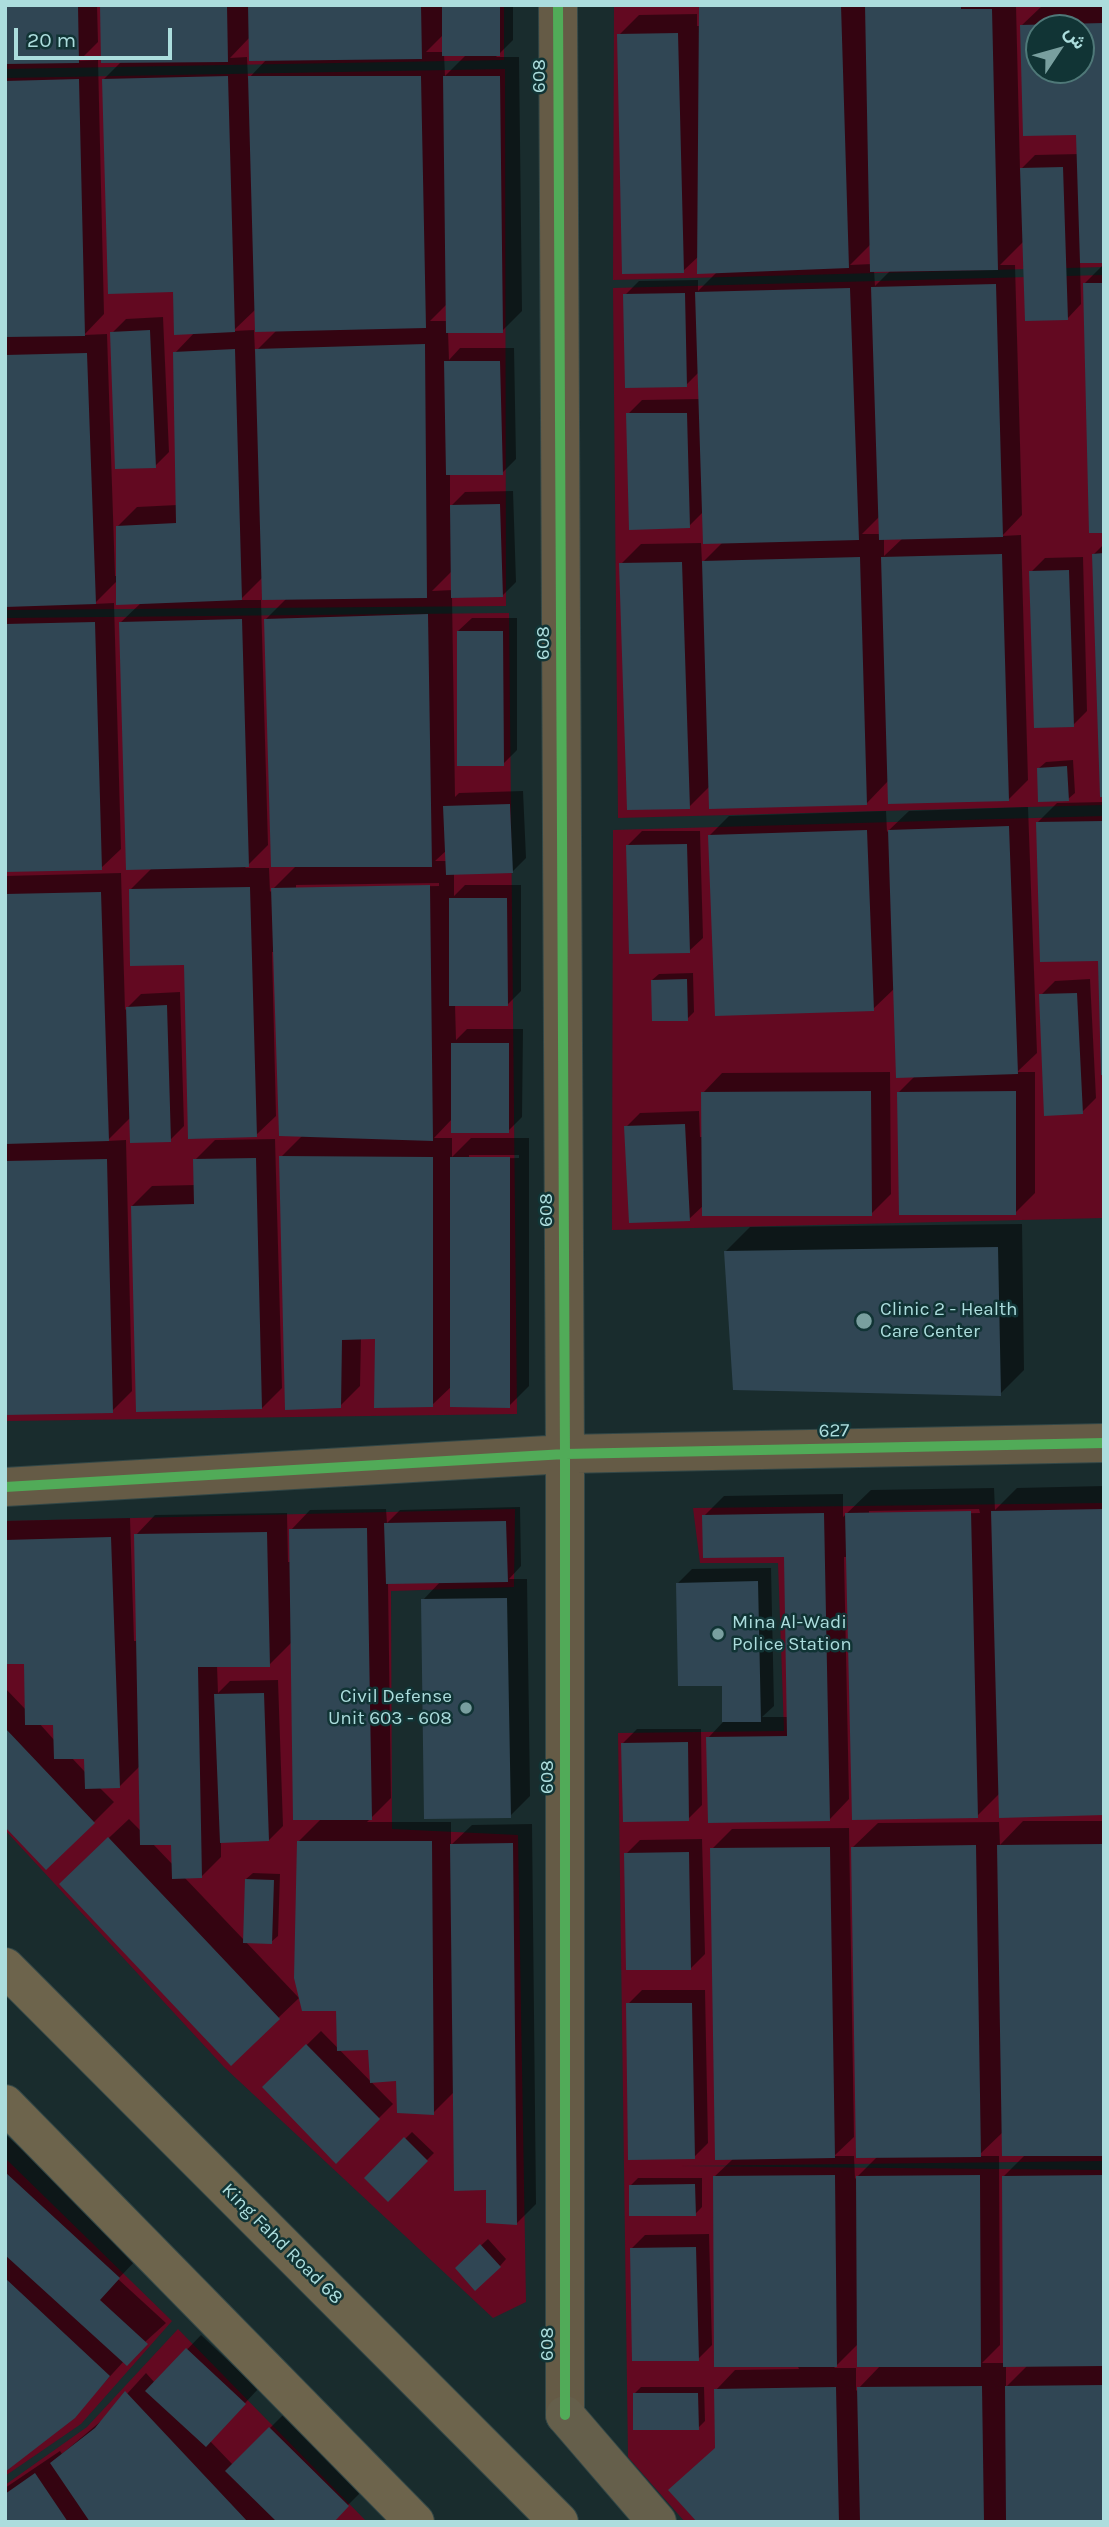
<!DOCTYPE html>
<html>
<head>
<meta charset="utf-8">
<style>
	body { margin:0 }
	#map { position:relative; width:1109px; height:2527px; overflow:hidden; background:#192c2d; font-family:Karla,Vazirmatn,sans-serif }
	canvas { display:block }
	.frame { position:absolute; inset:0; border:7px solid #acdddd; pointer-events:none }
	.north { position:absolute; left:1025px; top:14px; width:70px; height:70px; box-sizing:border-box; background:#113435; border:2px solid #4f7878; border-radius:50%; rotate:54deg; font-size:19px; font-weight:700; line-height:28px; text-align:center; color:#acdddd }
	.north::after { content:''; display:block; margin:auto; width:24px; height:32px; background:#799f9f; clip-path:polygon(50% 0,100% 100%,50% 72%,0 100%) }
	.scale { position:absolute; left:14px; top:28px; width:158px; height:32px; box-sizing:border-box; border:4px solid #acdddd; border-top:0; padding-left:9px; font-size:21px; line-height:24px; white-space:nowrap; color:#acdddd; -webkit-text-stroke:5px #113435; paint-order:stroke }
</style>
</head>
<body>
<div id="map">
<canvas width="1109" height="2527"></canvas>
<div class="frame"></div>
<div class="north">ش</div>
<div class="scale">20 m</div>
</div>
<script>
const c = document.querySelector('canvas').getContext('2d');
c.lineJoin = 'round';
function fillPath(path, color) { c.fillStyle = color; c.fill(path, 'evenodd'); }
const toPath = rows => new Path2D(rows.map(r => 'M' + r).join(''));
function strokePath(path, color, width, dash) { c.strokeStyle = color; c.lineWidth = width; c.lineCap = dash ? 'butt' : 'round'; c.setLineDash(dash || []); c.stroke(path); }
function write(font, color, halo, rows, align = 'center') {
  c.font = font + ' Karla,sans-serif'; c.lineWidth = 5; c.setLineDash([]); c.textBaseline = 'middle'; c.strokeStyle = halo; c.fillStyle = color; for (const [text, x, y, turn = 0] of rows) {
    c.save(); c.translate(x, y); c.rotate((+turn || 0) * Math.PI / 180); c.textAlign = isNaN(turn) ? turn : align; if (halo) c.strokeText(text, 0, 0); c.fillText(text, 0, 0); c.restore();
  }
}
const green = toPath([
	[5,5,504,5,504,60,5,69],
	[614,5,1104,5,1104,267,613,280],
	[1039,28,1081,28,1081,70,1039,70],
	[505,69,506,606,5,610,5,78],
	[1104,275,1104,805,618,818,613,288],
	[509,613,517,1414,5,1421,5,618],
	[1104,816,1104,1218,612,1230,613,830],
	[1104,1503,1104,2161,682,2166,1104,2170,1104,2522,685,2522,628,2457,618,1733,784,1731,778,1563,700,1563,693,1508],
	[515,1509,514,1587,391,1591,392,1829,518,1835,526,2302,493,2318,224,2067,5,1830,5,1521],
	[5,2158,172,2321,81,2424,5,2476],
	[178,2329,367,2522,5,2522,5,2485,87,2427]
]);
const shadow = toPath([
	[5,5,97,5,98,42,79,61,98,60,104,314,84,335,107,334,115,576,118,576,117,527,137,507,177,505,175,353,195,332,175,291,104,79,122,61,102,5,513,5,513,40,496,57,519,57,522,311,502,331,448,331,449,360,460,348,514,348,516,459,502,473,450,473,450,507,465,492,513,491,516,582,502,596,452,596,455,797,459,793,523,791,526,858,512,872,454,873,454,896,465,885,521,885,521,991,507,1005,455,1004,456,1040,467,1029,523,1029,522,1117,508,1131,452,1119,434,1138,452,1138,452,1157,471,1138,529,1138,529,1386,509,1406,452,1386,432,1405,377,1337,361,1338,360,1386,340,1406,281,1157,303,1135,275,952,272,952,276,1116,256,1135,185,963,130,890,153,867,121,622,142,602,118,580,94,604,114,603,121,849,101,868,5,871],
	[444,34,444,52,426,52],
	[250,37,267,59,248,79,247,57,230,58],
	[444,54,467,54,445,76],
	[447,304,447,321,430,321],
	[256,309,277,330,255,352,254,330,233,331],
	[452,571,453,590,432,591],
	[263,577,287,598,266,619,297,865,270,892,269,868,245,868,268,845,261,600,240,600],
	[447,850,447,861,435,861],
	[439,883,439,886,296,889,296,885],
	[469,1155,519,1155,519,1158,469,1159],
	[701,5,1016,5,1020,170,1035,155,1079,154,1078,133,1025,134,1022,25,1042,6,1104,5,1104,261,1080,261,1081,304,1068,318,1024,241,1000,265,1015,265,1022,515,1002,536,1021,535,1028,780,1008,800,889,780,867,803,710,786,689,807,621,564,641,544,701,543,702,563,723,542,703,512,689,526,628,414,642,400,700,399,699,372,686,385,625,295,639,281,698,280,698,291,717,272,699,256,683,271,619,35,639,15,697,14,697,26,701,26],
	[1039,28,1081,28,1081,70,1039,70],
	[871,244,872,264,850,265],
	[874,270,891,270,875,286],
	[880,516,881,534,862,534],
	[884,538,903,538,884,556],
	[1104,264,1104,531,1084,284],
	[163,317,169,452,155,466,112,333,126,319],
	[1104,544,1104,795,1094,554],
	[1083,557,1087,711,1073,725,1031,572,1045,558],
	[472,618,517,618,517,750,503,764,458,631],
	[1073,760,1075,793,1068,799,1039,768,1046,762],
	[1104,802,1104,1070,1100,959,1037,823,1057,803],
	[1028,807,1037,1053,1017,1072,1035,1072,1035,1193,1015,1213,899,1092,916,1075,895,988,873,1009,709,836,729,816,886,811,887,832,909,811],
	[642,831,700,831,703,938,689,951,628,845],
	[121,873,125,1010,141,994,180,992,184,1126,170,1140,131,1117,107,1141,126,1140,132,1391,112,1411,5,1413,5,876],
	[693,973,694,1012,687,1019,652,980,659,974],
	[1090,979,1096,1098,1082,1112,1041,995,1055,981],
	[890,1072,891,1194,871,1214,704,1205,689,1219,626,1127,640,1113,699,1111,700,1137,703,1137,703,1093,722,1073],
	[275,1139,282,1388,262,1408,132,1206,152,1186,195,1185,195,1160,215,1140],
	[1022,1224,1024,1370,1000,1394,726,1251,750,1227],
	[1104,1486,1104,1814,1000,1793,977,1816,848,1557,844,1557,849,1799,830,1819,708,1738,724,1721,723,1684,678,1583,692,1569,771,1568,774,1706,762,1717,788,1717,785,1555,704,1516,724,1496,843,1494,843,1517,871,1490,994,1488,995,1510,1017,1488],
	[979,1509,980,1513,869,1515,869,1511],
	[520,1507,521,1566,509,1579,527,1579,530,1796,510,1816,423,1600,441,1581,388,1582,391,1798,367,1822,451,1822,451,1845,472,1825,532,1824,536,2204,516,2224,488,2188,455,2091,433,2113,397,2079,338,2009,299,1841,322,1818,292,1642,269,1665,217,1665,218,1693,230,1681,278,1680,283,1826,269,1840,221,1841,221,1857,201,1877,184,1877,244,1940,246,1879,253,1873,280,1874,278,1936,271,1942,245,1941,299,1998,231,2063,81,1864,129,1819,141,1831,140,1766,119,1787,99,1787,114,1802,94,1822,5,1824,5,1688,27,1711,25,1662,5,1662,5,1521,130,1518,134,1641,138,1641,136,1535,155,1515,287,1513,288,1562,291,1562,291,1530,310,1510,386,1509,387,1523,400,1510],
	[39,1723,54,1723,55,1741],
	[71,1757,86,1757,86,1773],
	[152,1843,173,1843,174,1866],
	[637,1729,701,1729,702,1805,688,1819,623,1743],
	[1023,1821,1104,1821,1104,2522,699,2522,717,2446,716,2390,735,2370,799,2369,714,2177,734,2158,712,1849,732,1829,849,1828,854,2137,834,2156,854,2156,855,2179,878,2156,853,1847,878,1823,999,1822,1000,1845],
	[1003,2132,1026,2154,1004,2176,1005,2363,982,2363,1000,2345,999,2156,978,2156],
	[858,2344,881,2365,856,2391,856,2368,834,2368],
	[1006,2365,1028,2365,1006,2387],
	[702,1839,705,1954,691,1968,626,1854,640,1840],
	[642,1990,705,1990,708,2143,694,2157,628,2004],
	[321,2031,393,2104,336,2161,264,2087],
	[412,2132,434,2153,388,2199,366,2178],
	[5,2134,139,2257,118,2279,166,2323,124,2361,73,2417,5,2470],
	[638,2178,702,2178,702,2207,695,2214,631,2185],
	[709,2234,712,2345,698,2359,631,2249,645,2235],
	[488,2239,506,2259,500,2266,457,2268],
	[201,2335,258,2389,210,2441,233,2465,284,2414,362,2491,331,2522,5,2522,5,2488,60,2451,62,2454,107,2416,146,2373,155,2383],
	[641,2387,704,2387,705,2421,698,2428,634,2394]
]);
const building = toPath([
	[5,5,78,5,79,63,5,64],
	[100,5,227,5,228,62,101,63],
	[248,5,421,5,422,59,249,61],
	[442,5,500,5,500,56,442,56],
	[699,5,841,5,849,268,697,274],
	[865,5,961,5,961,9,992,9,998,270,870,272],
	[1104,23,1104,263,1080,263,1076,135,1023,136,1020,25],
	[1039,28,1081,28,1081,70,1039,70],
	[678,33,684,273,622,274,617,34],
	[228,76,235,332,174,335,173,292,108,294,102,79],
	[248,76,421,76,426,328,255,332],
	[443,76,500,76,503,333,446,333],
	[79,79,85,336,5,337,5,81],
	[1063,167,1068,320,1025,321,1020,168],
	[1083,283,1104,283,1104,533,1089,533],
	[996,284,1003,537,879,540,871,287],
	[850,288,859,540,703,544,695,292],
	[685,293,687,387,625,388,623,294],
	[150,330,156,468,115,469,110,332],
	[425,344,427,598,262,600,255,349],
	[235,349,242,600,116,605,116,526,176,523,173,352],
	[87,353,96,604,5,607,5,355],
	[444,361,500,361,503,475,446,475],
	[626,413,687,413,690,528,629,530],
	[500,504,503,597,451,598,450,505],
	[1104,553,1104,797,1100,797,1092,554],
	[1002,554,1009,801,888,804,881,557],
	[860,557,867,805,709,809,702,561],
	[682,562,690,809,627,810,619,563],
	[1069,570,1074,727,1034,728,1029,571],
	[428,614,432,867,271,867,264,619],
	[242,619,249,867,126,870,119,622],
	[95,622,102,870,5,872,5,624],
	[457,631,503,631,504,766,457,766],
	[1067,766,1069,801,1038,802,1037,768],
	[510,804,513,873,446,875,443,806],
	[1104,821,1104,1075,1101,1075,1098,961,1040,962,1036,822],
	[1009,826,1018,1074,896,1078,888,830],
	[867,830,874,1011,715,1016,708,835],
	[687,844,690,953,629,954,626,845],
	[430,885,433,1141,279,1136,271,888],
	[250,887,257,1137,188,1139,184,965,130,966,129,889],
	[101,892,109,1141,5,1144,5,894],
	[449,898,507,898,508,1006,449,1006],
	[687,979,688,1021,652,1021,651,980],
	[1077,993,1083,1114,1044,1116,1039,994],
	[167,1005,171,1142,130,1143,126,1007],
	[451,1043,509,1043,509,1133,451,1133],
	[871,1091,872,1216,702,1216,701,1092],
	[1016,1091,1016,1215,899,1215,897,1092],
	[685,1124,690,1221,629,1223,624,1126],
	[279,1156,433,1157,433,1407,374,1408,375,1339,342,1340,341,1408,285,1410],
	[450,1157,510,1157,510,1408,450,1407],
	[256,1158,262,1409,136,1412,131,1206,194,1204,193,1159],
	[107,1159,113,1413,5,1415,5,1161],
	[998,1247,1001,1396,733,1390,724,1251],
	[1104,1509,1104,1815,999,1818,991,1511],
	[971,1511,978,1818,852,1820,845,1513],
	[824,1513,830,1821,708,1823,706,1737,787,1736,784,1557,703,1558,702,1515],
	[506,1521,508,1582,386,1584,384,1523],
	[367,1528,372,1820,293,1820,289,1529],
	[267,1532,270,1667,198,1667,202,1878,172,1879,171,1845,140,1845,134,1534],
	[111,1537,120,1788,85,1789,84,1759,54,1759,53,1725,25,1725,24,1664,5,1664,5,1540],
	[758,1581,761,1722,722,1722,722,1686,678,1686,676,1583],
	[507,1598,511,1818,424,1819,421,1599],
	[264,1693,269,1841,220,1843,214,1694],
	[5,1728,95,1823,46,1870,5,1827],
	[688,1742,689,1821,623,1822,621,1743],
	[108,1837,280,2019,231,2066,59,1884],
	[297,1841,432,1841,434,2115,397,2113,396,2081,370,2083,368,2050,337,2051,336,2011,302,2011,294,1978],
	[513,1843,517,2225,486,2223,486,2190,454,2191,450,1844],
	[1104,1844,1104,2156,1002,2156,997,1845],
	[976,1845,981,2157,856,2158,851,1847],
	[830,1847,835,2158,715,2160,710,1848],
	[689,1852,691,1970,626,1970,624,1853],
	[245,1879,274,1880,272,1944,243,1943],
	[626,2003,692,2003,695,2159,628,2160],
	[306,2044,380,2119,336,2164,262,2087],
	[404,2137,428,2161,388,2202,364,2178],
	[5,2172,120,2278,100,2300,148,2344,127,2366,5,2255],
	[835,2175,837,2367,714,2367,713,2176],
	[980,2175,981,2367,857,2367,856,2176],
	[1104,2175,1104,2366,1003,2367,1002,2176],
	[695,2184,696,2216,629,2216,629,2185],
	[480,2244,501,2267,475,2291,455,2268],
	[696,2247,699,2361,632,2361,630,2248],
	[5,2278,110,2376,75,2418,5,2472],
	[186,2348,246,2404,206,2447,145,2391],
	[1104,2385,1104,2522,1006,2522,1005,2386],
	[982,2386,984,2522,860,2522,857,2387],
	[836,2387,839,2522,697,2522,668,2490,715,2448,714,2389],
	[125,2391,248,2522,90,2522,50,2463,95,2428],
	[633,2393,698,2393,699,2430,633,2430],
	[269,2427,349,2506,334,2522,277,2522,225,2471],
	[35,2473,68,2522,5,2522,5,2494]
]);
const street = toPath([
	[558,5,565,1454,565,2415],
	[5,1487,565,1454,1104,1443]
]);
const secondary = toPath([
	[565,2415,657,2522]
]);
const primary = toPath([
	[5,1967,559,2522],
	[5,2104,415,2522]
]);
const cycleway = toPath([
	[558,5,565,1454,565,2415],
	[5,1487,565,1454,1104,1443]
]);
const markers = [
	[864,1321,9,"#799f9f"],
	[718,1634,7,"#799f9f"],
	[466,1708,7,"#799f9f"]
];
const streetNames = [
	["608",540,76,-90],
	["608",544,643,-90],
	["608",547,1210,-90],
	["627",834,1431,-1],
	["608",548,1777,-90],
	["King Fahd Road 68",282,2244,45],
	["608",548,2344,-90]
];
const poiNames = [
	["Clinic 2 - Health",880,1310],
	["Care Center",880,1332],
	["Mina Al-Wadi",732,1623],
	["Police Station",732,1645],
	["Civil Defense",452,1697,"right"],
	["Unit 603 - 608",452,1719,"right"]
];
fillPath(green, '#630921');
fillPath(shadow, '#0007');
fillPath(building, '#304654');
strokePath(street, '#324747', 40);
strokePath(secondary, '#324747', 40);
strokePath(primary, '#324747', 40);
strokePath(street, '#655b46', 38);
strokePath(secondary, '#655f4b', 38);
strokePath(primary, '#6d644c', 38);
strokePath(cycleway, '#51ab58', 10);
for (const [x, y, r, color] of markers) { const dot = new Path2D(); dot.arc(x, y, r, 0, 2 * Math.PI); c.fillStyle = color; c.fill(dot); strokePath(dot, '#113435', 2.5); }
write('19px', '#acdddd', '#113435', streetNames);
write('19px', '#acdddd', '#113435', poiNames, 'left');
</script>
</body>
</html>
